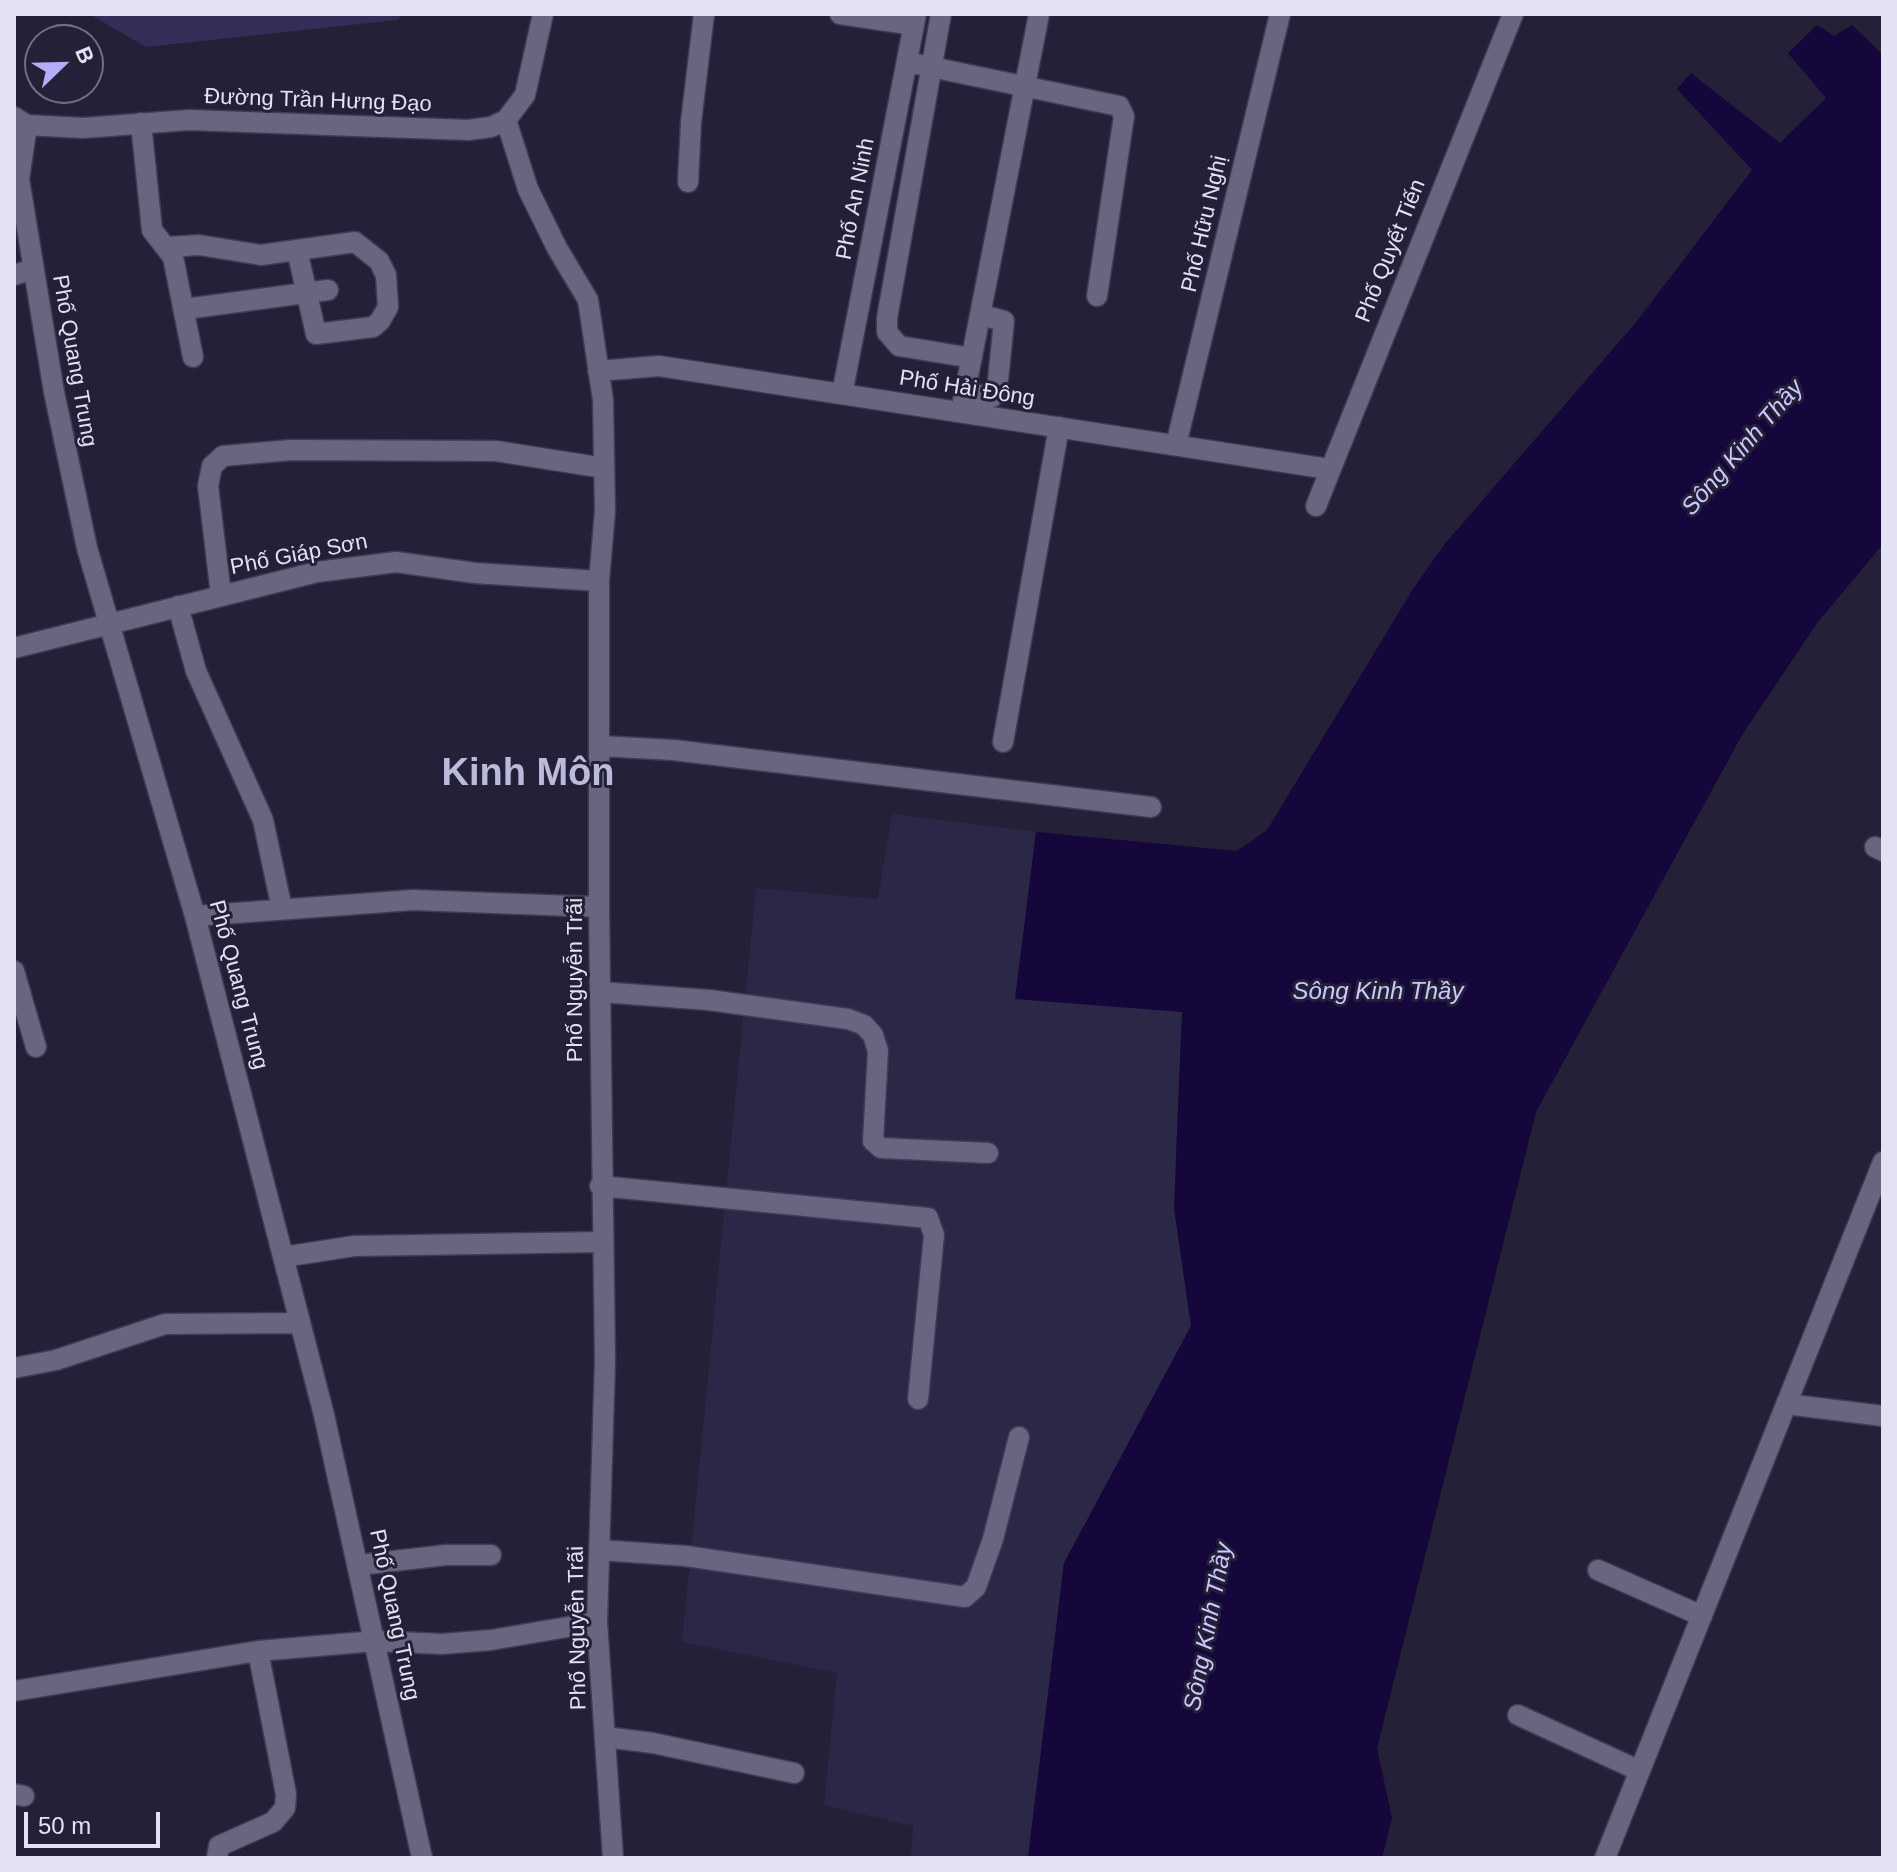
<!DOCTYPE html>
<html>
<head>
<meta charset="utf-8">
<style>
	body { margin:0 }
	#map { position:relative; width:1897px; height:1872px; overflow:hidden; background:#232038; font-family:Arial,sans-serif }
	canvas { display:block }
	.frame { position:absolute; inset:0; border:16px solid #e2e2f3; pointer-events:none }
	.north { position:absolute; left:24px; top:24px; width:80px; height:80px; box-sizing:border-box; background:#232038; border:2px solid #6f6e83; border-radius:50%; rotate:67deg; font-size:22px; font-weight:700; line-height:32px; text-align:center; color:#e2e2f3 }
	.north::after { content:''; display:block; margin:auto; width:28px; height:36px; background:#b4acf9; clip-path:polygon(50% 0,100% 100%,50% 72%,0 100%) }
	.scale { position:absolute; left:24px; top:1812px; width:136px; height:36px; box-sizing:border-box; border:4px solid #e2e2f3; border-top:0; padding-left:10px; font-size:24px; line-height:28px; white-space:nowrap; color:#e2e2f3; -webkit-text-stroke:6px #232038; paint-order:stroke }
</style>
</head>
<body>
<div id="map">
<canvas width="1897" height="1872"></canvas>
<div class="frame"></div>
<div class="north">B</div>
<div class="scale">50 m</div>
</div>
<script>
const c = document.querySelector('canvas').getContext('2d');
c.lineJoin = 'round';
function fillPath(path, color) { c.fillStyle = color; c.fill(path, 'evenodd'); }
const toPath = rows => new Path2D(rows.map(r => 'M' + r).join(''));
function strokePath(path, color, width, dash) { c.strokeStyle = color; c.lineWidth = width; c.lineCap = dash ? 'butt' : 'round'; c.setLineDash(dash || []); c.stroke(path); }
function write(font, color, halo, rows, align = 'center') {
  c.font = font + ' Arial,sans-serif'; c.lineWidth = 6; c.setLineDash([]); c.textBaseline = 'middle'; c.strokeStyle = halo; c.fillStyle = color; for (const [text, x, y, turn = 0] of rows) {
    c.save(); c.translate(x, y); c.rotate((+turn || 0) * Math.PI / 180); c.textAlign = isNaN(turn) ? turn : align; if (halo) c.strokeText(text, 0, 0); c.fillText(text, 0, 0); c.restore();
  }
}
const built = toPath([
	[892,814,1036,832,1016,998,1182,1011,1174,1208,1191,1326,1064,1563,1028,1858,911,1858,913,1826,824,1805,837,1673,682,1642,756,888,878,899]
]);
const green = toPath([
	[89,14,403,14,397,20,146,47]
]);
const water = toPath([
	[1817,25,1834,36,1852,25,1883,55,1883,544,1817,623,1742,735,1536,1112,1377,1748,1392,1818,1382,1858,1028,1858,1064,1563,1191,1326,1174,1208,1182,1012,1015,999,1036,832,1237,851,1267,830,1413,589,1444,545,1637,321,1752,170,1677,89,1691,73,1780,143,1826,98,1788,53]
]);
const minor = toPath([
	[840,14,914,25],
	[941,14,887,318,887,332,899,346,972,358],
	[907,62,1119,106,1124,116,1097,296],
	[14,117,27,125,83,128,189,120,468,130,491,127,506,120,525,95,543,14],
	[506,120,528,189,557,248,588,300,603,400,605,511,599,581,599,907,605,1361,597,1622,613,1858],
	[141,123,152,230,173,257,193,357],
	[27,125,19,179,54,392,87,548,195,916,324,1415,422,1858],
	[688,182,691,122,704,14],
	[169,247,199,245,261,255,297,250,355,242,379,261,386,275,388,307,380,321,373,327,316,334,297,250],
	[14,275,33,269],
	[185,309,328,290],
	[598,371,659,366,1329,469],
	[965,393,992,397,997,390,1004,321,981,315],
	[842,394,916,14],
	[961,412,1039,14],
	[1176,445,1280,14],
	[1316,506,1513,14],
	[221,595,208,486,212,466,223,456,291,450,496,451,604,468],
	[178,606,196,671,263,820,282,909],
	[14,648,317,572,396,562,475,573,599,581],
	[1003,742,1059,427],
	[600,746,673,750,1151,807],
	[1875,847,1883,851],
	[195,916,413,900,599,907],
	[14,971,36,1047],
	[600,992,709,1000,848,1019,864,1025,873,1035,878,1051,873,1141,881,1148,988,1153],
	[600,1186,928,1218,934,1235,918,1399],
	[283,1257,354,1246,602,1242],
	[14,1368,56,1360,165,1324,300,1323],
	[1786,1404,1883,1416],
	[599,1550,686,1556,965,1597,976,1587,993,1539,1019,1437],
	[359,1565,446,1555,491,1555],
	[1598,1570,1702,1616],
	[14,1691,258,1651,376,1641,442,1644,491,1640,597,1622],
	[1518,1715,1640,1771],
	[605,1737,653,1743,794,1773],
	[14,1794,24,1796],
	[217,1858,219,1846,273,1822,285,1808,286,1794,258,1651],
	[1605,1858,1883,1162]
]);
const streetNames = [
	["Đường Trần Hưng Đạo",318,101,2],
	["Phố An Ninh",856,199,-79],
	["Phố Hữu Nghị",1205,224,-77],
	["Phố Quyết Tiến",1391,251,-68],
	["Phố Quang Trung",74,361,80],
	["Phố Hải Đông",967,389,9],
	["Phố Giáp Sơn",299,555,-11],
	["Phố Nguyễn Trãi",576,980,-90],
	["Phố Quang Trung",238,985,75],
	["Phố Quang Trung",394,1615,78],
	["Phố Nguyễn Trãi",578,1628,-91]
];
const waterNames = [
	["Sông Kinh Thầy",1743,448,-49],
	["Sông Kinh Thầy",1378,992],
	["Sông Kinh Thầy",1209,1627,-79]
];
const townNames = [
	["Kinh Môn",528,775]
];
fillPath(built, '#2b2847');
fillPath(green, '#332e57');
fillPath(water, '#15063b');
strokePath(minor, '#3e3b52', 23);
strokePath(minor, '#676580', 20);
write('22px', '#e2e2f3', '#232038', streetNames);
write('italic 24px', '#ccc8fd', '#232038', waterNames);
write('bold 38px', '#bcbada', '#232038', townNames);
</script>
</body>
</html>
